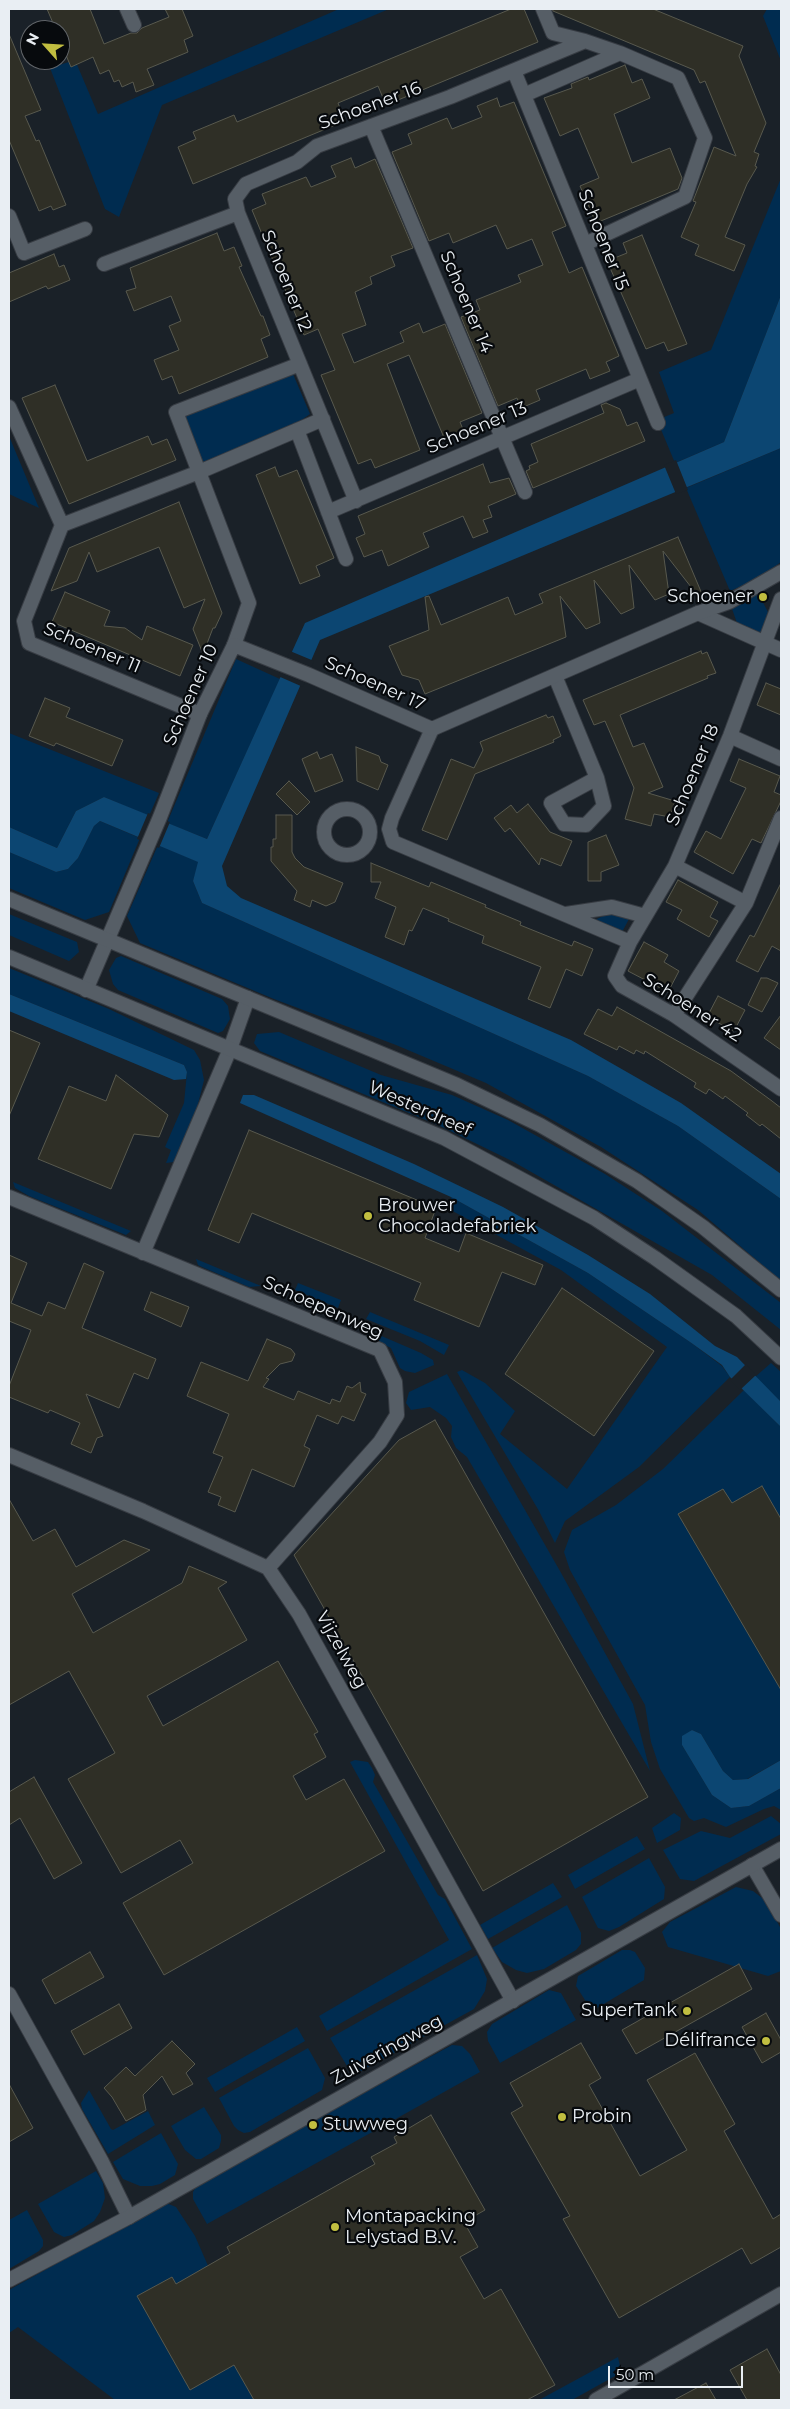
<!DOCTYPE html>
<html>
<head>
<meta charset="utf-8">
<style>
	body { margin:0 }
	#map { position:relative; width:790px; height:2409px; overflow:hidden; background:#1a2128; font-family:Montserrat,sans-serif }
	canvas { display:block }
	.frame { position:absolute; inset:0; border:10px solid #e9eef3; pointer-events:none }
	.north { position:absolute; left:20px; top:20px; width:50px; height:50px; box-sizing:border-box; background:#070a0d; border:1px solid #616569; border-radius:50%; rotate:296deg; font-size:14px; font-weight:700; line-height:20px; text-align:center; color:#e9eef3 }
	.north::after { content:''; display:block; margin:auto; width:18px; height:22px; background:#c1be40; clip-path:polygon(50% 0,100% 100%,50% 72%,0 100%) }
	.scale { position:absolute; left:608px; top:2366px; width:135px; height:22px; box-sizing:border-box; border:2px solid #e9eef3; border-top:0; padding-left:6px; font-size:15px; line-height:18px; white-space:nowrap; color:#e9eef3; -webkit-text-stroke:4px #070a0d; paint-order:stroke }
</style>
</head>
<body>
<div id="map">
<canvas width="790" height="2409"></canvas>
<div class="frame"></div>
<div class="north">N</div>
<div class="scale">50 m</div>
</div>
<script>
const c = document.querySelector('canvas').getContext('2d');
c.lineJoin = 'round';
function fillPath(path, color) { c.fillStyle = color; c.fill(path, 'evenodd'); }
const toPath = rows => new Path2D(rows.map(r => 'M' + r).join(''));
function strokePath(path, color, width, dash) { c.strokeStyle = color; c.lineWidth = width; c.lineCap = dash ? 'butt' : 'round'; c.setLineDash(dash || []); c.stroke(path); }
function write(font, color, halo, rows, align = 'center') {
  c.font = font + ' Montserrat,sans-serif'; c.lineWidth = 4.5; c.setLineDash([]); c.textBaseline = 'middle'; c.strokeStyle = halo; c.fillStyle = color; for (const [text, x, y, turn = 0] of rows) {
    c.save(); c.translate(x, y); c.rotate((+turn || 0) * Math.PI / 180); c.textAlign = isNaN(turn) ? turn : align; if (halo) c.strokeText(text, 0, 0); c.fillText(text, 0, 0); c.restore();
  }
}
const green = toPath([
	[339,9,389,9,162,105,119,217,105,209,50,68,75,60,98,114],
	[767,9,781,9,781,61,763,16],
	[781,178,781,295,724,442,675,463,657,420,674,413,659,372,711,350],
	[293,374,310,414,296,424,201,463,182,416],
	[9,436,39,508,9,494],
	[781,448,781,562,758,579,730,591,686,488],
	[758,593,768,612,761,633,737,623,731,606],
	[236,659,280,679,207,839,167,823],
	[9,733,159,793,149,816,104,797,76,811,57,848,9,827],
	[100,821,140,838,109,912,85,920,9,888,9,852,56,872,68,869,78,858,94,826],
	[158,845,199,862,193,881,202,903,588,1076,678,1126,781,1199,781,1281,698,1210,601,1147,486,1083,396,1045,274,999,140,943,127,916],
	[609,913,629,919,622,932,593,921],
	[9,914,77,942,79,952,69,961,9,935],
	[121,956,222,999,228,1006,230,1019,223,1031,218,1033,118,990,113,984,109,970,116,958],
	[9,968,109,1009,194,1050,200,1060,204,1080,196,1112,174,1162,166,1163,171,1150,165,1147,184,1103,187,1072,184,1065,9,994],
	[279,1032,381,1075,452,1095,508,1120,605,1174,662,1211,781,1303,781,1330,712,1275,512,1161,438,1125,260,1051,254,1043,257,1034],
	[13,1182,131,1231,126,1235,29,1196,15,1188],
	[451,1197,588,1273,690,1342,722,1366,730,1377,639,1467,565,1521,555,1543,539,1511,457,1372,462,1370,485,1383,515,1411,500,1434,567,1489,667,1347,561,1270,447,1208],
	[196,1259,261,1286,249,1287,202,1267,198,1265],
	[298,1283,341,1300,338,1308,295,1290],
	[370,1312,449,1345,444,1355,420,1341,366,1319],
	[363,1328,421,1353,433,1360,434,1365,415,1373,405,1371,400,1368,391,1348,369,1337],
	[771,1363,781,1372,781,1402,755,1377],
	[447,1374,560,1571,633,1704,650,1771,467,1457,456,1448,451,1437,452,1426,446,1418,430,1407,411,1410,406,1403,409,1392],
	[744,1390,781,1427,781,1760,747,1779,733,1780,723,1771,701,1734,692,1730,683,1736,682,1745,712,1795,731,1808,749,1806,781,1788,781,1810,774,1806,764,1809,726,1827,704,1818,694,1821,689,1818,660,1769,651,1742,645,1705,570,1570,564,1552,572,1530,616,1505,663,1469],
	[355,1760,368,1762,372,1768,375,1775,373,1782,438,1895,445,1899,472,1949,327,2031,319,2016,449,1940,350,1762],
	[674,1813,681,1818,680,1830,657,1843,652,1828],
	[771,1816,781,1824,781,1834,694,1881,680,1879,663,1850,701,1831,730,1838],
	[637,1836,645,1849,575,1889,568,1875],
	[649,1858,665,1887,664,1899,619,1927,609,1931,598,1928,582,1897],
	[553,1883,562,1897,488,1939,480,1925],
	[736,1887,753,1891,766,1901,781,1929,781,1971,768,1976,668,1947,662,1932,670,1922],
	[567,1905,581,1933,581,1944,576,1950,544,1969,527,1973,516,1970,502,1962,492,1948],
	[622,1950,630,1950,635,1952,645,1968,644,1980,592,2011,576,1986,578,1976],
	[477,1955,487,1979,485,1991,474,2009,361,2071,353,2072,347,2066,330,2038],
	[549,1990,561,1993,576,2020,500,2063,488,2041,487,2032,492,2024],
	[297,2027,305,2041,215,2092,207,2078],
	[452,2045,462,2046,470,2054,480,2072,207,2224,193,2199,193,2192,198,2183],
	[308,2048,325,2078,322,2090,250,2132,244,2133,238,2130,234,2126,219,2098],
	[89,2090,111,2129,113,2130,148,2111,155,2125,108,2154,82,2109,81,2103],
	[204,2107,221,2135,221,2141,219,2148,201,2159,196,2159,185,2150,171,2126],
	[161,2133,178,2164,175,2175,160,2184,152,2186,140,2186,123,2179,113,2162],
	[96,2171,103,2183,105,2198,100,2212,94,2221,72,2235,64,2237,54,2232,38,2204],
	[166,2203,176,2207,195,2236,216,2284,261,2322,305,2400,115,2400,18,2327,9,2333,9,2290],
	[27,2210,43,2240,43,2246,39,2251,9,2269,9,2220],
	[618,2357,620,2366,615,2376,572,2400,539,2400]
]);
const water = toPath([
	[781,295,781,448,320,640,222,866,227,886,241,898,571,1040,681,1103,781,1174,781,1199,678,1126,588,1076,202,903,193,881,198,862,100,821,94,826,78,858,68,869,56,872,9,852,9,827,57,848,76,811,104,797,207,839,305,623,724,442],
	[9,994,184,1065,187,1072,186,1079,174,1080,9,1011],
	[243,1095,254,1095,414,1164,503,1207,588,1255,650,1294,715,1346,737,1357,781,1402,781,1427,730,1377,722,1365,690,1342,588,1273,451,1197,240,1103],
	[692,1730,701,1734,723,1771,733,1780,748,1779,781,1760,781,1788,749,1806,731,1808,712,1795,682,1745,682,1736]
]);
const pier = toPath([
	[676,460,688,490,676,494,664,465],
	[290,651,314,661,303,687,278,676],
	[148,813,170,822,159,848,137,839],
	[746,1364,756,1375,740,1390,730,1380]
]);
const building = toPath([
	[47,9,90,9,104,44,131,33,137,33,142,28,169,17,165,9,182,9,193,36,184,40,188,52,147,69,154,85,136,92,133,82,122,87,119,80,114,82,109,70,100,74,93,57,71,67,60,41,60,30,56,30,47,9],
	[511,9,524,9,538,42,386,105,378,86,369,90,338,103,345,121,193,184,178,147,196,139,193,132,234,115,237,122,511,9],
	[552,9,653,9,743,46,739,56,766,123,754,152,759,154,755,166,757,167,747,184,725,237,745,245,734,271,695,255,699,245,681,237,696,202,693,201,714,147,736,156,705,81,700,83,694,70,553,11,552,9],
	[9,34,41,110,25,116,36,141,39,140,66,205,53,210,51,206,39,211,9,140,9,34],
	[625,65,632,83,642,79,650,98,614,114,632,163,670,148,682,178,678,189,596,223,580,186,599,178,578,128,560,136,544,98,572,88,571,84,588,77,589,80,625,65],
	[497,98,500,107,514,102,566,226,552,232,561,254,569,273,582,267,619,356,606,362,610,371,590,379,586,369,536,390,540,400,521,408,517,398,498,406,461,317,480,310,476,300,521,282,518,275,543,265,532,239,507,249,496,225,453,243,449,233,429,241,392,152,412,144,408,134,447,118,452,129,482,117,477,106,497,98],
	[351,158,355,168,375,159,413,248,391,256,395,266,370,277,372,284,355,292,366,325,342,334,354,363,404,342,400,332,419,323,423,333,445,324,482,413,460,422,464,432,445,440,409,355,387,364,420,450,375,468,371,459,358,464,321,375,335,370,318,329,304,335,252,210,266,204,262,194,306,177,311,187,336,177,331,166,351,158],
	[217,233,224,251,234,247,242,266,239,267,261,316,263,316,270,335,261,339,268,357,179,394,172,376,162,380,154,360,179,350,169,326,181,321,171,296,134,311,126,291,136,288,130,268,217,233],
	[642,235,687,344,668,351,664,342,646,349,607,261,627,253,623,243,642,235],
	[54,254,59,267,64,265,70,280,48,289,46,286,9,302,9,273,54,254],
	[55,385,87,461,148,436,152,445,167,439,176,460,69,504,22,398,55,385],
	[606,403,620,409,627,426,637,422,645,441,533,488,526,471,530,469,529,466,538,462,531,444,604,413,601,405,606,403],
	[483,464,490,483,509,478,516,494,488,506,492,517,483,520,488,532,473,538,463,516,423,533,429,547,388,566,382,550,364,557,356,538,365,534,358,516,483,464],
	[275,467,279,477,297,470,334,558,316,566,320,576,300,584,256,475,275,467],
	[179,502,222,613,215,628,213,628,203,654,193,629,205,599,184,608,159,547,97,572,89,552,77,581,51,591,69,548,179,502],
	[678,537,702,594,698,596,663,551,669,594,655,600,629,565,634,608,621,614,594,580,600,623,586,629,560,596,566,637,425,694,419,680,402,675,389,646,429,630,425,597,429,596,441,625,508,597,515,615,543,603,539,594,678,537],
	[65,592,110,611,104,626,125,628,142,640,147,626,193,645,180,676,52,622,65,592],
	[701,651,702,654,707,652,716,673,707,676,708,678,620,715,633,747,644,743,663,787,648,793,675,801,670,817,654,814,651,826,625,819,634,788,605,721,594,725,583,700,701,651],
	[766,683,781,689,781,715,757,705,766,683],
	[45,698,70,708,66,717,123,740,112,766,56,743,54,746,29,736,45,698],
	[546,715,548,718,553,716,561,736,553,740,554,742,475,774,447,840,422,830,451,759,474,768,483,750,480,742,546,715],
	[356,747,379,756,381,762,388,765,378,790,357,781,356,747],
	[317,752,320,759,332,754,343,781,315,792,302,759,317,752],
	[739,759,780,776,774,792,781,795,781,801,761,843,752,839,733,874,694,852,706,831,721,839,746,788,730,781,739,759],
	[289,781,310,802,297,815,276,794,289,781],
	[528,804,550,832,572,841,561,866,541,858,539,865,510,828,505,832,494,818,511,805,517,813,528,804],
	[276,815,292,815,292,852,295,858,304,867,343,883,335,902,326,906,312,900,310,907,294,900,297,891,271,861,271,847,273,847,273,839,276,839,276,815],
	[606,835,619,865,601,872,601,881,588,881,588,842,606,835],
	[371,863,429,887,431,882,486,905,485,907,521,922,520,925,572,946,574,941,593,949,582,976,566,969,550,1008,528,999,541,967,482,943,484,936,448,921,449,919,423,908,412,931,409,930,404,945,385,937,396,907,375,898,381,882,371,882,371,863],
	[678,880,718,902,710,917,718,921,709,937,677,919,682,910,666,902,678,880],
	[781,883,781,951,772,946,758,972,736,961,750,935,754,937,781,883],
	[644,942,668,955,664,962,679,971,668,992,628,971,644,942],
	[761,978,767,978,778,983,762,1012,748,1005,761,978],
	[718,996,745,1010,734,1031,707,1017,718,996],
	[617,1007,731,1071,772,1101,781,1108,781,1139,762,1124,760,1126,746,1115,748,1113,725,1096,723,1099,709,1089,706,1094,694,1087,696,1083,645,1051,644,1054,636,1050,634,1054,619,1046,617,1050,584,1034,598,1009,612,1016,617,1007],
	[781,1015,781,1050,764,1038,781,1015],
	[9,1030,40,1043,9,1116,9,1030],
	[116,1075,168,1115,159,1137,134,1134,111,1189,38,1159,69,1086,106,1101,116,1075],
	[249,1130,436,1208,425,1238,459,1252,466,1233,543,1265,535,1285,502,1272,479,1327,414,1300,421,1283,252,1213,239,1243,208,1230,249,1130],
	[9,1255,27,1263,11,1303,42,1316,48,1302,65,1309,84,1263,104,1272,82,1328,156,1359,148,1379,134,1373,119,1408,86,1394,103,1436,97,1438,91,1453,71,1444,80,1423,50,1410,48,1413,9,1397,9,1386,31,1330,9,1321,9,1255],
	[562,1288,654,1351,594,1436,505,1374,562,1288],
	[151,1292,189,1307,181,1327,144,1310,151,1292],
	[267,1339,291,1349,295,1354,292,1361,280,1364,266,1378,269,1379,263,1387,294,1400,298,1391,330,1404,332,1399,340,1402,347,1386,352,1388,360,1382,361,1392,366,1394,354,1421,342,1416,338,1424,317,1415,304,1446,310,1449,294,1487,252,1469,235,1512,218,1505,221,1497,208,1492,223,1457,213,1453,229,1414,187,1396,201,1362,248,1381,267,1339],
	[435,1420,648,1797,483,1891,294,1555,399,1440,435,1420],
	[762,1486,781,1519,781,1690,678,1514,723,1489,732,1503,762,1486],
	[9,1499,33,1541,55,1529,76,1567,124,1540,150,1550,72,1594,93,1633,182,1583,189,1566,227,1582,218,1588,247,1640,147,1696,163,1726,278,1661,318,1732,314,1734,326,1757,293,1776,306,1800,344,1779,385,1851,164,1975,123,1903,193,1863,180,1840,121,1873,68,1779,115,1753,69,1671,9,1705,9,1499],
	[34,1777,82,1863,54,1879,20,1818,9,1825,9,1792,34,1777],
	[90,1952,104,1977,55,2004,42,1980,90,1952],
	[739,1964,752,1989,636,2054,622,2030,739,1964],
	[119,2004,132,2028,84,2055,71,2031,119,2004],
	[766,2013,781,2040,781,2052,762,2063,742,2027,766,2013],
	[172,2041,195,2064,186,2073,193,2084,173,2095,162,2076,143,2095,146,2110,126,2121,112,2097,104,2088,126,2067,135,2076,172,2041],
	[581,2043,601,2078,589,2085,640,2176,687,2150,647,2080,695,2053,735,2124,724,2131,773,2219,781,2214,781,2247,751,2264,742,2248,619,2318,563,2219,570,2216,511,2113,523,2106,510,2083,581,2043],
	[9,2084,33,2128,9,2142,9,2084],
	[431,2115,485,2210,464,2222,478,2247,460,2257,484,2299,501,2289,555,2385,527,2400,254,2400,234,2365,190,2390,137,2296,172,2277,176,2284,230,2253,227,2247,375,2164,371,2157,397,2143,394,2137,431,2115],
	[767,2349,781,2375,781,2400,747,2400,730,2370,767,2349],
	[706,2383,716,2400,674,2400,706,2383]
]);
const minor = toPath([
	[127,9,134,25],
	[543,9,553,33,585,41],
	[514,71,658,423],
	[524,95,620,53],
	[371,126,525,492],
	[238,213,356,501],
	[9,216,24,253,85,229],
	[104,264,238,213,235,199,246,184,297,162,317,146,450,97,585,41,620,53,678,78,705,138,685,197,585,244],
	[9,407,62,525],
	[297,430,346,559],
	[328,512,640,379],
	[698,613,781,650],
	[234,645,249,603,176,412,300,364],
	[555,676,597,778,551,803,564,824,586,825,604,806,597,778],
	[200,714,29,643,24,621,62,525,199,472,323,419],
	[432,729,392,818,389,829,393,842,630,942,675,866,730,736,781,599],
	[730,736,781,759],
	'324 832a23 23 0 1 1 46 0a23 23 0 1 1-46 0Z',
	[675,866,746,903],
	[566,914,612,907,645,916],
	[630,942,615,976,622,986,674,1015,781,1089],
	[674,1015,746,903,781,818],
	[9,1197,380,1350,395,1382,397,1415,380,1442,268,1568],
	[143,1253,230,1049,248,998],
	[9,1455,143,1511,268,1568,299,1614,513,2001],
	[752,1865,781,1915],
	[9,1994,102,2162,129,2217],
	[596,2400,781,2294]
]);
const tertiary = toPath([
	[86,990,160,817,200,714,234,645,309,675,432,729,698,613,729,602,781,572],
	[9,2280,129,2217,781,1849]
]);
const secondary = toPath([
	[9,899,457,1085,540,1125,637,1181,703,1227,781,1290],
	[9,957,444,1138,594,1218,655,1258,736,1316,781,1358]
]);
const markers = [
	[763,597,5,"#c1be40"],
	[368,1216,5,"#c1be40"],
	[687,2011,5,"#c1be40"],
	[766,2041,5,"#c1be40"],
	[562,2117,5,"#c1be40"],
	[313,2125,5,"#c1be40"],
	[335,2227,5,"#c1be40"]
];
const streetNames = [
	["Schoener 16",370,106,-20],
	["Schoener 15",603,240,68],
	["Schoener 12",286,281,68],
	["Schoener 14",466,302,67],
	["Schoener 13",477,428,-23],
	["Schoener 11",92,648,23],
	["Schoener 17",375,684,24],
	["Schoener 10",191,695,-66],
	["Schoener 18",693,775,-67],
	["Schoener 42",692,1008,32],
	["Westerdreef",420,1109,24],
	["Schoepenweg",323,1308,24],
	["Vijzelweg",341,1650,61],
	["Zuiveringweg",387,2050,-29]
];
const poiNames = [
	["Schoener",753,597,"right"],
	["Brouwer",378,1206],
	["Chocoladefabriek",378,1227],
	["SuperTank",677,2011,"right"],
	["Délifrance",756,2041,"right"],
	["Probin",572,2117],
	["Stuwweg",323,2125],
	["Montapacking",345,2217],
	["Lelystad B.V.",345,2238]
];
fillPath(green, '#002c50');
fillPath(water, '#0c4672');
fillPath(pier, '#1a2128');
fillPath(building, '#2f2f26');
strokePath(building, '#58594e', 1);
strokePath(minor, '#373c43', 16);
strokePath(tertiary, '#373c43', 16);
strokePath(secondary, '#373c43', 16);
strokePath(minor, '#565e66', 14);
strokePath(tertiary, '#565e66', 14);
strokePath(secondary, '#565e66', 14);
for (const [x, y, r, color] of markers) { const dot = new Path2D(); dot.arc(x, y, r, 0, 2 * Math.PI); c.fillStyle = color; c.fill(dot); strokePath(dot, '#070a0d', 2); }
write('18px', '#e9eef3', '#070a0d', streetNames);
write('18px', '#e9eef3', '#070a0d', poiNames, 'left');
</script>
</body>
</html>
